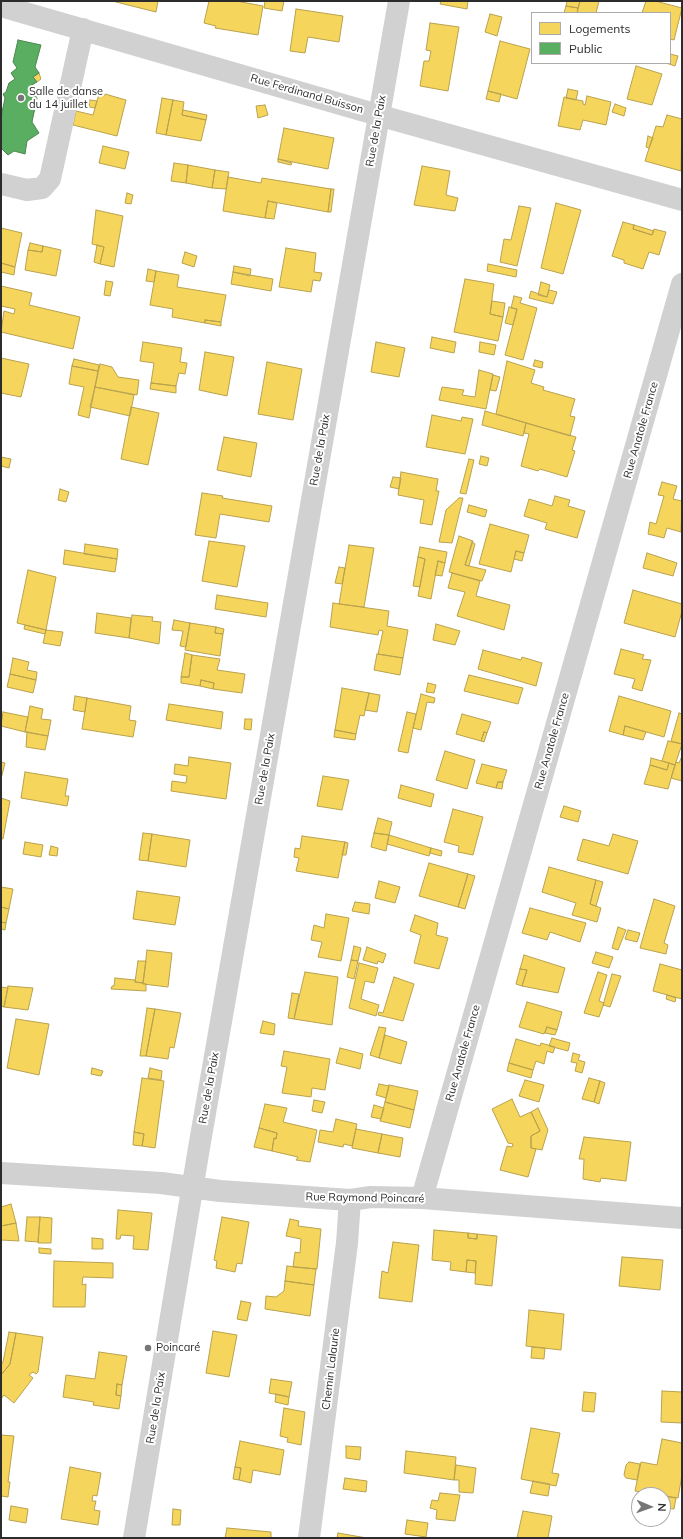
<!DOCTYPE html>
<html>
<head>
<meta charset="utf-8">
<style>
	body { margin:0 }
	#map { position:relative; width:683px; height:1539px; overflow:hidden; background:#fff; font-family:Mulish,sans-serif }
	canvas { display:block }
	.frame { position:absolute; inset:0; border:2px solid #2c2c2c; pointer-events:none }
	.legend { position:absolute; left:531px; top:12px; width:140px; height:52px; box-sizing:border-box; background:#fff; border:1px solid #ababab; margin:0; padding:5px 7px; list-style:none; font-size:12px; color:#2c2c2c }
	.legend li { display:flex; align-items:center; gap:8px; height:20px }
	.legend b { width:20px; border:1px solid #ababab }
	.north { position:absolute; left:631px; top:1487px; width:40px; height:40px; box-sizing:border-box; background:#fff; border:1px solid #ababab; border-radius:50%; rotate:92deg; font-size:11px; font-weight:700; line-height:16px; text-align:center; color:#2c2c2c }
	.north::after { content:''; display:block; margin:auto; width:14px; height:18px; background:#767676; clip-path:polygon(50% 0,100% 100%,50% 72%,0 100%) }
</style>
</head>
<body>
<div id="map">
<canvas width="683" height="1539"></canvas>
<div class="frame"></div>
<ul class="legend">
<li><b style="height:11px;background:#f6d55c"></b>Logements</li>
<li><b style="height:11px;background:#5aae61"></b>Public</li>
</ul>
<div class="north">N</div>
</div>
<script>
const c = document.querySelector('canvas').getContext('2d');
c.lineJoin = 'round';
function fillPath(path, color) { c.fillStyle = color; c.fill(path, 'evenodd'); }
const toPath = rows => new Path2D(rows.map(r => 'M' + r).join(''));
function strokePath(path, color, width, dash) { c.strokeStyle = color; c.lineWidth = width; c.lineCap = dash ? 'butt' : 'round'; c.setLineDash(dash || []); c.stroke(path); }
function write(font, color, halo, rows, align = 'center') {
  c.font = font + ' Mulish,sans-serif'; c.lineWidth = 4; c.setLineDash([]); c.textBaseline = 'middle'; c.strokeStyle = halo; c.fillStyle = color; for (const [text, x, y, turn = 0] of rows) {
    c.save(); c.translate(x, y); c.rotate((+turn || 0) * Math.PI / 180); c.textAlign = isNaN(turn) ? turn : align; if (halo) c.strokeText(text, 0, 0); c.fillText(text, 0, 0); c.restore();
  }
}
const homes = toPath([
	[112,1,158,1,156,12,112,1],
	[209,1,236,1,263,6,258,35,215,28,216,26,204,23,209,1],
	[265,1,284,1,282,11,264,8,265,1],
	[441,1,468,1,467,9,440,4,441,1],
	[567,1,580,1,578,8,566,6,567,1],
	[580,1,599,1,596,13,577,13,580,1],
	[646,1,655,1,682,8,674,40,670,39,670,13,642,13,646,1],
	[566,6,578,8,577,13,564,13,566,6],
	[296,9,343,16,339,42,308,37,305,53,290,51,296,9],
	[490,14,502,17,497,36,485,32,490,14],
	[430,23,459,27,448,91,420,86,424,61,429,61,431,51,426,50,430,23],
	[500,41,530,49,517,99,488,91,500,41],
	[670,54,678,56,675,66,666,63,670,63,670,54],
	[636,66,662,74,652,105,627,99,636,66],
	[39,73,41,79,37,82,33,77,39,73],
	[568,89,578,91,576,100,566,98,568,89],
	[488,91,501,94,499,102,486,99,488,91],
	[99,94,104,96,105,94,126,100,117,136,73,125,76,111,93,115,99,94],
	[587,96,611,102,606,125,583,120,580,130,558,126,564,97,583,101,583,104,585,105,587,96],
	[162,98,173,100,166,135,156,133,162,98],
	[90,100,97,101,95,108,89,107,90,100],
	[173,100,184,102,182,115,206,120,201,141,166,135,173,100],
	[615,104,626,108,624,116,612,112,615,104],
	[265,105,268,115,258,118,256,106,265,105],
	[183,110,207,115,206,120,182,115,183,110],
	[667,115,682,119,681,171,645,161,656,126,663,127,667,115],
	[284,128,334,138,328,169,278,159,284,128],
	[648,136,653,138,649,148,646,147,648,136],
	[103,146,129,152,125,169,99,163,103,146],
	[278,159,292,163,291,165,278,162,278,159],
	[174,163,188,165,186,183,171,181,174,163],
	[188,165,215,170,212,188,186,183,188,165],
	[422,166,450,171,446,195,458,198,455,211,414,205,422,166],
	[215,170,229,172,226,189,212,188,215,170],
	[228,177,261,183,262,178,331,189,328,212,268,201,265,218,223,211,228,177],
	[331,189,334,189,331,212,328,212,331,189],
	[127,193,133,195,131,204,125,203,127,193],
	[268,201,277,203,274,219,265,218,268,201],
	[556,203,581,210,563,274,541,268,556,203],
	[519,206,531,208,517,266,500,262,504,239,511,240,519,206],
	[96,210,123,216,114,267,100,264,104,247,92,244,96,210],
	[623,222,634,225,633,229,652,235,654,229,666,232,659,255,649,252,643,269,624,263,624,260,612,256,623,222],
	[634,225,654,231,652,235,633,229,634,225],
	[1,228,22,233,15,267,1,263,1,228],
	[30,243,43,246,42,252,28,250,30,243],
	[97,245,104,247,100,264,94,262,97,245],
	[43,246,61,250,56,276,25,270,28,250,42,252,43,246],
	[286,248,316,253,314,272,322,273,320,281,313,280,311,292,279,287,286,248],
	[185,252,197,256,194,267,182,263,185,252],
	[1,263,15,267,14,275,1,272,1,263],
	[488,264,517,270,516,277,487,271,488,264],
	[234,266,251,269,250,276,233,272,234,266],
	[148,269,156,271,154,282,146,281,148,269],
	[156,271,179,275,177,287,226,295,221,322,205,320,205,323,172,317,173,309,150,305,156,271],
	[233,272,273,279,271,291,231,284,233,272],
	[465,279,494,284,490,314,503,317,498,341,454,332,465,279],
	[106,281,113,282,110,296,104,295,106,281],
	[541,282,550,285,547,297,538,295,541,282],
	[1,286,32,293,29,305,80,317,73,349,1,332,4,311,14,314,15,309,1,306,1,286],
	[549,290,557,292,553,304,529,298,531,291,547,297,549,290],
	[514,296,522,298,520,303,537,308,523,360,505,355,517,309,511,308,514,296],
	[492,301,505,303,503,317,490,314,492,301],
	[509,307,517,309,513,325,505,323,509,307],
	[205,320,221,322,221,326,205,323,205,320],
	[432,337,456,342,454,353,430,348,432,337],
	[143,342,182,348,180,362,187,363,185,374,179,373,176,386,151,383,154,363,140,361,143,342],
	[376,342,405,348,399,377,371,372,376,342],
	[480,342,496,345,494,355,479,352,480,342],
	[205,352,234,357,227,396,199,390,205,352],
	[1,358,29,364,21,397,1,393,1,358],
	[74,359,99,365,98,371,72,366,74,359],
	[535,360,543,362,542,368,533,366,535,360],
	[507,361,535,370,531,383,544,387,543,390,575,399,570,416,575,417,570,436,496,414,507,361],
	[267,362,302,369,293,420,258,414,267,362],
	[100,364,112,367,118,377,139,380,137,395,95,387,100,364],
	[72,366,98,371,89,418,78,415,84,387,69,384,72,366],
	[479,370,493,374,486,409,439,400,442,387,464,390,462,395,475,397,479,370],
	[493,375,500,377,496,391,490,390,493,375],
	[151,383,176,386,176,393,150,389,151,383],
	[95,387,134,395,130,416,90,407,95,387],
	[131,407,159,413,148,465,121,459,131,407],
	[485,411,526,423,523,436,482,425,485,411],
	[432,415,461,421,462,417,473,419,465,454,426,447,432,415],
	[526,423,576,437,572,450,575,451,567,477,540,469,538,471,521,466,529,434,524,433,526,423],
	[224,437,257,443,251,477,217,470,224,437],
	[481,456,489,458,487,466,479,464,481,456],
	[1,457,11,459,9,468,1,466,1,457],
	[469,459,474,460,466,494,460,493,469,459],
	[401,472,438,479,436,491,439,491,432,525,420,523,424,500,398,495,401,472],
	[393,477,401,478,399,489,390,487,393,477],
	[662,482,677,486,673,499,682,501,681,532,667,528,664,538,648,534,650,522,656,524,664,496,658,495,662,482],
	[60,489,69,492,66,502,58,500,60,489],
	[202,493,223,496,222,498,272,506,269,522,220,514,216,538,195,535,202,493],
	[555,496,570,500,568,506,585,511,577,538,545,529,547,523,524,516,529,499,552,506,555,496],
	[459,498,463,498,452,543,439,542,446,510,459,498],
	[469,505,487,510,485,517,467,512,469,505],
	[490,524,529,535,524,553,516,551,511,572,479,564,490,524],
	[459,536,473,541,465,565,486,570,482,581,449,572,459,536],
	[209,541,245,546,237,587,202,581,209,541],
	[472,542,475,544,469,566,465,565,472,542],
	[85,544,118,549,117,559,84,554,85,544],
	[349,545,374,548,364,607,339,604,349,545],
	[420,547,447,552,445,563,438,561,431,599,418,596,425,559,418,557,420,547],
	[65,550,117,559,115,572,63,564,65,550],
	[516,551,524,553,522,561,514,559,516,551],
	[647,553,677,563,673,576,643,568,647,553],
	[418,557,425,559,420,587,413,586,418,557],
	[438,561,445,563,442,576,435,575,438,561],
	[339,567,345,568,342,584,335,583,339,567],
	[28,570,56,577,46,630,17,623,28,570],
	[452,573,480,581,476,596,510,605,504,630,457,616,465,592,448,588,452,573],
	[633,590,682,604,682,611,675,637,624,623,633,590],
	[217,595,268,603,266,617,215,609,217,595],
	[333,603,389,611,387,626,408,630,403,658,378,654,383,631,379,630,378,635,330,627,333,603],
	[97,613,131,618,129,638,95,633,97,613],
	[132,615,153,617,152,621,161,622,159,644,129,638,132,615],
	[174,620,190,623,186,647,180,646,183,631,172,630,174,620],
	[190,623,216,627,215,633,223,634,220,656,185,650,190,623],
	[436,624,460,631,455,645,433,640,436,624],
	[25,625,46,630,45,634,24,629,25,625],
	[216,627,224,629,223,634,215,633,216,627],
	[46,630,63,632,60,646,43,643,46,630],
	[621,649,644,655,642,659,651,660,642,691,632,688,635,679,614,674,621,649],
	[483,650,521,660,522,657,542,663,536,686,478,669,483,650],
	[185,653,192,655,189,677,181,677,185,653],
	[377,654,403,658,400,675,374,670,377,654],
	[192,655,220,659,217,670,245,674,242,693,213,689,214,683,201,680,200,686,181,683,181,677,189,677,192,655],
	[13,658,29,662,27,670,37,672,36,680,10,674,13,658],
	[10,674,36,680,33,693,7,687,10,674],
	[469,675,523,688,518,704,464,691,469,675],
	[201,680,214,683,213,689,200,686,201,680],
	[428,683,436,685,434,693,426,692,428,683],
	[342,688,369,693,364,716,360,715,356,734,335,730,342,688],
	[369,693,380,695,377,712,365,710,369,693],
	[421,694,435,698,434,703,427,702,421,730,413,728,421,694],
	[75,696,87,698,85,712,73,710,75,696],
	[619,696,671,711,664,737,625,726,623,735,609,731,619,696],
	[87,698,131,706,129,720,136,721,133,737,82,729,87,698],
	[169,704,223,712,221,729,166,720,169,704],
	[30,706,43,709,41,719,51,720,48,736,25,732,30,706],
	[3,712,28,717,25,732,1,726,3,712],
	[407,712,416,714,408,753,398,751,407,712],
	[679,713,682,714,682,744,671,741,679,713],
	[462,714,491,722,487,733,484,732,481,741,456,734,462,714],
	[245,719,252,719,251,730,244,729,245,719],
	[625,726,646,732,643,740,623,735,625,726],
	[335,730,356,734,355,740,334,737,335,730],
	[27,732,48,736,45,750,26,747,27,732],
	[484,732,487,733,484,742,481,741,484,732],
	[668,741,682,744,675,765,662,761,668,741],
	[445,751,475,760,467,789,436,780,445,751],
	[682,756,682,781,671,778,676,762,679,763,682,756],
	[189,757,231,763,226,799,171,791,172,781,186,783,187,776,174,774,175,764,188,766,189,757],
	[651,758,669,763,667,770,650,765,651,758],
	[1,762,5,763,1,779,1,762],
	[669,763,675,765,668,789,644,784,650,765,667,770,669,763],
	[482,764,507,770,503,782,498,782,496,788,476,783,482,764],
	[25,772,68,779,65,796,69,796,67,806,21,798,25,772],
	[323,776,349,780,342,810,317,806,323,776],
	[498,782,503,782,502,789,496,788,498,782],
	[401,785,434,794,431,807,398,798,401,785],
	[1,798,10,801,3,839,1,838,1,798],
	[564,806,581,811,578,822,560,817,564,806],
	[453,809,483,817,473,855,458,852,459,846,444,842,453,809],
	[378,818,392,822,389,835,374,833,378,818],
	[143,833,152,834,148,861,139,860,143,833],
	[374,833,389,835,386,851,371,847,374,833],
	[152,834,190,840,186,867,148,861,152,834],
	[613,834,638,841,628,874,577,860,583,839,609,846,613,834],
	[389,835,431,848,429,856,387,844,389,835],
	[302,836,345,842,338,878,296,871,299,858,294,857,295,848,300,849,302,836],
	[25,842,43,845,41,857,23,854,25,842],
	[345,842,348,843,346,855,342,855,345,842],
	[51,846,58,848,57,856,49,855,51,846],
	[431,848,442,851,441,856,430,853,431,848],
	[429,863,468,874,458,907,419,896,429,863],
	[549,867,596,880,590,904,601,908,597,922,572,915,576,903,542,892,549,867],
	[468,874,475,876,465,909,458,907,468,874],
	[596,880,603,882,596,906,590,904,596,880],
	[379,881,400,887,395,903,375,898,379,881],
	[1,887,13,889,9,909,1,907,1,887],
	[137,891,180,897,175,925,133,919,137,891],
	[654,899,675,906,664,943,668,945,666,954,640,948,654,899],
	[355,902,370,904,369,914,352,911,355,902],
	[1,907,9,909,6,923,1,922,1,907],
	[530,908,586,923,580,942,550,932,547,940,522,933,530,908],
	[326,914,349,918,341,961,318,957,322,942,311,940,314,925,324,928,326,914],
	[415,915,438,923,436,935,448,938,439,969,414,963,421,935,410,931,415,915],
	[1,922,6,923,5,930,1,929,1,922],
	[618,927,626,930,618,950,612,948,618,927],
	[628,930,640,933,637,942,625,939,628,930],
	[354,946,361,948,358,961,351,960,354,946],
	[367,947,386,954,383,963,378,961,377,964,363,960,367,947],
	[147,950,172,953,168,987,143,984,147,950],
	[596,952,613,957,609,968,592,963,596,952],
	[524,955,565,968,558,993,522,986,527,970,520,969,524,955],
	[351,960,358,961,354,979,347,977,351,960],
	[138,961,146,961,143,983,135,982,138,961],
	[359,963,378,968,374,983,365,981,361,999,379,1005,376,1016,349,1008,359,963],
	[660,964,682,970,682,999,653,991,660,964],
	[520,969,527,970,522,986,516,984,520,969],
	[305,972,338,977,332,1025,294,1019,305,972],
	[598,972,607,975,599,1001,604,1003,599,1017,584,1013,598,972],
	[612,974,621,976,610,1007,603,1005,612,974],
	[394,977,414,984,403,1021,378,1015,379,1012,383,1013,394,977],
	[115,978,135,980,135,982,143,983,146,984,146,991,111,989,112,986,114,986,115,978],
	[8,986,33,988,28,1010,4,1007,8,986],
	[1,987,8,988,4,1007,1,1006,1,987],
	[292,993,299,994,294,1019,288,1018,292,993],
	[667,995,676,998,675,1002,666,999,667,995],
	[527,1002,562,1012,557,1030,547,1027,544,1034,519,1027,527,1002],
	[147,1008,155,1009,146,1056,140,1056,147,1008],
	[155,1009,181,1013,174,1048,170,1047,168,1059,146,1056,155,1009],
	[16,1019,49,1024,39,1075,7,1068,16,1019],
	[263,1021,275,1024,274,1035,260,1033,263,1021],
	[379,1027,386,1028,379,1058,370,1055,379,1027],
	[547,1027,557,1030,555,1035,545,1033,547,1027],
	[385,1035,407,1042,401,1064,379,1058,385,1035],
	[552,1038,570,1043,568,1051,549,1046,552,1038],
	[516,1039,540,1046,541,1043,555,1047,553,1053,547,1051,544,1064,536,1061,533,1070,509,1063,516,1039],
	[340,1048,363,1054,360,1069,336,1063,340,1048],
	[284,1051,330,1059,325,1090,312,1088,311,1097,282,1093,287,1067,281,1066,284,1051],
	[573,1053,580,1055,578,1060,585,1062,582,1073,575,1071,577,1063,571,1062,573,1053],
	[509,1063,533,1070,531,1078,507,1071,509,1063],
	[92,1068,103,1071,101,1076,91,1074,92,1068],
	[150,1068,162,1071,161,1080,148,1078,150,1068],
	[142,1078,164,1081,155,1148,142,1146,144,1134,134,1132,142,1078],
	[589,1078,600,1081,594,1102,582,1099,589,1078],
	[525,1080,544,1085,539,1102,519,1096,525,1080],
	[600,1081,605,1083,599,1104,594,1102,600,1081],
	[379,1084,389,1086,386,1098,376,1095,379,1084],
	[389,1085,418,1091,414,1110,385,1102,389,1085],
	[512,1099,520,1117,531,1112,540,1131,531,1136,531,1148,536,1149,528,1177,500,1170,507,1146,512,1147,513,1144,508,1143,492,1109,512,1099],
	[314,1100,325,1102,322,1113,312,1111,314,1100],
	[385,1102,414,1110,410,1128,380,1121,385,1102],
	[265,1104,287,1108,283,1122,317,1130,310,1162,296,1160,298,1157,272,1151,274,1138,276,1139,277,1133,259,1128,265,1104],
	[374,1105,384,1108,381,1119,371,1117,374,1105],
	[538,1108,548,1130,542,1150,531,1148,531,1136,540,1131,531,1112,538,1108],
	[336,1119,357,1124,352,1146,344,1144,343,1147,318,1142,320,1130,333,1132,336,1119],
	[259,1128,277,1133,276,1139,274,1138,272,1151,254,1147,259,1128],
	[356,1129,382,1134,378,1153,352,1148,356,1129],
	[134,1132,144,1134,142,1146,133,1145,134,1132],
	[382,1134,403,1138,400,1157,378,1153,382,1134],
	[584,1137,631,1142,626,1181,601,1178,600,1182,583,1179,584,1159,579,1159,584,1137],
	[11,1204,16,1223,1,1226,1,1207,11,1204],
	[118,1210,152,1213,148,1250,133,1249,134,1236,121,1235,120,1239,116,1239,118,1210],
	[27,1217,40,1217,38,1242,25,1241,27,1217],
	[40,1217,52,1218,51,1243,38,1243,40,1217],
	[222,1217,249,1222,242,1264,237,1263,235,1272,216,1268,217,1261,214,1260,222,1217],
	[290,1219,299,1221,298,1226,321,1229,317,1269,293,1267,295,1252,300,1253,301,1239,286,1236,290,1219],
	[16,1223,19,1241,1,1240,1,1226,16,1223],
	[434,1230,468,1233,468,1238,477,1239,477,1234,497,1236,492,1286,475,1284,476,1261,467,1260,466,1272,450,1270,451,1262,432,1260,434,1230],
	[468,1233,477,1234,477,1239,468,1238,468,1233],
	[92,1238,103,1239,103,1249,92,1249,92,1238],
	[393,1242,419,1245,412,1302,379,1298,382,1271,388,1273,393,1242],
	[39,1248,51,1249,51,1254,39,1253,39,1248],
	[622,1257,663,1260,660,1290,619,1286,622,1257],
	[467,1260,476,1261,475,1273,466,1272,467,1260],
	[54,1261,113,1263,113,1278,83,1277,82,1285,86,1284,85,1307,53,1307,54,1261],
	[287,1266,316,1269,314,1285,285,1281,287,1266],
	[285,1281,314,1285,310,1316,265,1309,266,1296,276,1297,284,1291,285,1281],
	[241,1301,251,1303,247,1321,237,1319,241,1301],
	[529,1310,564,1314,561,1350,526,1346,529,1310],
	[213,1331,237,1335,229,1377,206,1373,213,1331],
	[9,1332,16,1333,10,1364,1,1375,1,1365,3,1362,9,1332],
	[16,1333,43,1337,38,1372,36,1374,33,1372,29,1375,33,1378,14,1403,4,1395,1,1399,1,1375,10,1364,16,1333],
	[532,1347,545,1348,544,1359,531,1358,532,1347],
	[99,1352,127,1356,122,1385,117,1384,116,1395,121,1396,119,1409,93,1405,94,1402,63,1397,66,1375,95,1379,99,1352],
	[271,1379,292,1382,289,1397,269,1393,271,1379],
	[117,1384,122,1385,121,1396,116,1395,117,1384],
	[662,1391,682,1392,682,1423,661,1422,662,1391],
	[584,1392,596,1393,594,1412,582,1411,584,1392],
	[276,1394,289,1397,288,1405,275,1402,276,1394],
	[284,1408,305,1412,301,1445,287,1442,288,1438,280,1436,284,1408],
	[531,1428,560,1433,552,1473,559,1474,556,1486,521,1479,531,1428],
	[1,1435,14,1436,8,1482,10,1482,8,1497,1,1496,1,1435],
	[662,1439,682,1443,682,1475,678,1498,635,1491,641,1462,657,1465,662,1439],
	[240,1441,284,1450,280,1475,253,1470,251,1483,239,1480,241,1468,235,1467,240,1441],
	[346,1446,361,1447,360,1460,346,1458,346,1446],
	[406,1451,456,1457,454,1480,404,1473,406,1451],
	[629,1462,640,1464,637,1480,626,1478,624,1475,626,1465,629,1462],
	[456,1465,476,1468,473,1493,459,1492,459,1480,454,1480,456,1465],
	[70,1467,101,1473,97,1496,93,1495,92,1501,96,1501,94,1510,100,1511,98,1525,61,1519,70,1467],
	[235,1467,241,1468,239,1480,233,1479,235,1467],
	[345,1478,367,1481,366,1492,343,1489,345,1478],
	[533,1481,550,1484,548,1496,530,1493,533,1481],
	[440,1493,460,1495,455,1521,436,1519,437,1510,430,1508,432,1500,438,1501,440,1493],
	[663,1496,676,1498,674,1509,663,1508,663,1496],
	[11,1506,28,1509,26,1523,9,1520,11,1506],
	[173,1509,181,1510,180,1525,172,1525,173,1509],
	[523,1511,552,1516,548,1538,517,1538,523,1511],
	[407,1520,428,1523,426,1537,405,1534,407,1520],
	[227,1528,271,1532,271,1538,225,1538,227,1528],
	[338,1533,367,1538,337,1538,338,1533]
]);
const public = toPath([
	[18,40,41,45,35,67,39,73,33,77,37,82,30,86,37,98,32,122,39,133,27,141,25,154,14,151,8,155,1,148,1,117,5,98,3,94,6,92,9,83,15,79,11,73,17,68,13,62,18,40]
]);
const minor = toPath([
	[1,6,392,119,682,200],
	[1,184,27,190,42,188,50,179,83,29],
	[1,1173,161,1183,220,1191,350,1200,371,1197,422,1198,682,1218],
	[422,1198,682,284],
	[134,1538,200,1142,399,1],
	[309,1538,347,1243,350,1200]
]);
const markers = [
	[21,98,4,"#767676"],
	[148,1348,4,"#767676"]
];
const poiNames = [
	["Salle de danse",29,92],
	["du 14 juillet",29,105],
	["Poincaré",156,1348]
];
const streetNames = [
	["Rue Ferdinand Buisson",307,94,16],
	["Rue de la Paix",376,131,-80],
	["Rue Anatole France",641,430,-74],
	["Rue de la Paix",320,450,-80],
	["Rue Anatole France",552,741,-74],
	["Rue de la Paix",265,769,-80],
	["Rue Anatole France",463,1053,-74],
	["Rue de la Paix",209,1088,-80],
	["Rue Raymond Poincaré",365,1198,1],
	["Chemin Lalaurie",331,1369,-83],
	["Rue de la Paix",156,1408,-81]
];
fillPath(homes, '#f6d55c');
strokePath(homes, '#b9a24e', 1);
fillPath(public, '#5aae61');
strokePath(public, '#4c8751', 1);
strokePath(minor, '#d1d1d1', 22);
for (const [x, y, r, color] of markers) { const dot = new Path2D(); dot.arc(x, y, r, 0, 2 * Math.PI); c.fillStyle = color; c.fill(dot); strokePath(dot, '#fff', 1.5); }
write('11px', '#2c2c2c', '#fff', poiNames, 'left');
write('11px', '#2c2c2c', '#fff', streetNames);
</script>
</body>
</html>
